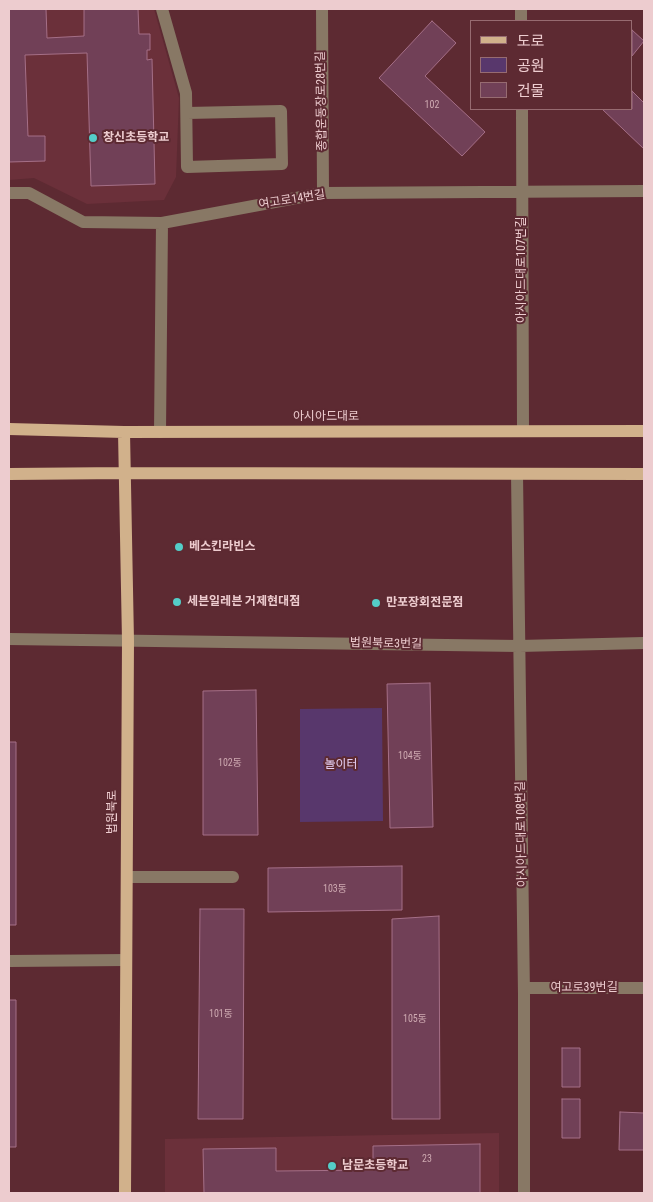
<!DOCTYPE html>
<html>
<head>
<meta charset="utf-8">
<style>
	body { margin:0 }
	#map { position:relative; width:653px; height:1202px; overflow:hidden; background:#5d2a32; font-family:"Roboto Condensed","Noto Sans KR",sans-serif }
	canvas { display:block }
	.frame { position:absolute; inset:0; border:10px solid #edcccf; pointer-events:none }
	.legend { position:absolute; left:470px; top:20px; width:162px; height:90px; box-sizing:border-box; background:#5d2a32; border:1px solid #976b71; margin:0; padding:6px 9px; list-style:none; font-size:15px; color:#edcccf }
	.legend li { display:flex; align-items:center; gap:10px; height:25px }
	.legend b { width:25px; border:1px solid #976b71 }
</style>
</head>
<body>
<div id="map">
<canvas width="653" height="1202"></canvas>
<div class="frame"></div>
<ul class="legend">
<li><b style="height:6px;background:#d1b18b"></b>도로</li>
<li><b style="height:14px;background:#58376c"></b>공원</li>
<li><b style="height:14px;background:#714057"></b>건물</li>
</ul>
</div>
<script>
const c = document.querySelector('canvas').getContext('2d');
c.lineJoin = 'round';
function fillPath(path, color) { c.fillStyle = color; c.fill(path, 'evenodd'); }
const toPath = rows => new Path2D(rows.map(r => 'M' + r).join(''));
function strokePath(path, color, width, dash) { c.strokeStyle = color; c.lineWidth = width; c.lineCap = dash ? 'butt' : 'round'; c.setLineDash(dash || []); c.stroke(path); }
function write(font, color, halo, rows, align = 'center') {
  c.font = font + ' "Roboto Condensed","Noto Sans KR",sans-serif'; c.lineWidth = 4; c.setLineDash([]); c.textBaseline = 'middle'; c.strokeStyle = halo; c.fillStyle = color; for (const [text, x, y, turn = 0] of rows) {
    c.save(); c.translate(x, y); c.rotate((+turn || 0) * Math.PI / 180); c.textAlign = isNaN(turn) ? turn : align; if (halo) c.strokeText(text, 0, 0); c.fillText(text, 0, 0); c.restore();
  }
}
const built = toPath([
	[9,9,154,9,179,98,176,177,164,200,87,204,34,178,9,180],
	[499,1133,499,1193,165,1193,165,1139]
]);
const green = toPath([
	[382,708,383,821,300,822,300,709]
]);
const building = toPath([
	[9,9,46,9,47,38,84,36,84,9,138,9,139,34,150,34,150,50,147,50,147,60,152,59,155,184,91,186,87,53,25,55,28,136,45,136,45,161,9,162,9,9],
	[432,21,456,43,425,76,485,132,462,156,379,78,432,21],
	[632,30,644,41,632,56,632,30],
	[632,91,644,103,644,149,602,109,632,109,632,91],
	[430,683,433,827,390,828,387,684,430,683],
	[256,690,258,835,203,835,203,691,256,690],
	[9,742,16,742,16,925,9,925,9,742],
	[402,866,402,910,268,912,268,868,402,866],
	[200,909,244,909,243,1119,198,1119,200,909],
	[439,916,440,1119,392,1119,392,919,439,916],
	[9,1000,16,1000,16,1147,9,1147,9,1000],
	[562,1048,580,1048,580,1087,562,1087,562,1048],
	[562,1099,580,1099,580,1138,562,1138,562,1099],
	[620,1112,644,1113,644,1150,619,1150,620,1112],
	[480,1144,480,1193,204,1193,203,1149,276,1148,276,1171,373,1170,373,1146,480,1144]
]);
const minor = toPath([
	[162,9,186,93,187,167,282,164,281,111,187,113],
	[322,9,323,193],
	[521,9,521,21],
	[522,109,523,430],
	[9,193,29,193,83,222,162,223,323,193,644,191],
	[160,432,162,223],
	[517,474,524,995,524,1193],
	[9,639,519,646,644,643],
	[127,877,233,877],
	[9,961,126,960],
	[524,988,644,988]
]);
const major = toPath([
	[9,429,124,432,644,431],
	[124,432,128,641,125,1193],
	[9,474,126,473,644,474]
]);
const markers = [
	[93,138,5,"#54cdc8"],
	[179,547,5,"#54cdc8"],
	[177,602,5,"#54cdc8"],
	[376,603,5,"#54cdc8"],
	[332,1166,5,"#54cdc8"]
];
const numberNames = [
	["102",432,105],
	["104동",410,756],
	["102동",230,763],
	["103동",335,889],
	["101동",221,1014],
	["105동",415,1019],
	["23",427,1159]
];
const streetNames = [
	["종합운동장로28번길",322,101,-91],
	["여고로14번길",292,200,-9],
	["아시아드대로107번길",522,270,-90],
	["아시아드대로",326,417],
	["법원북로3번길",386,644,1],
	["법원북로",113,812,-90],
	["아시아드대로108번길",522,834,-91],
	["여고로39번길",584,988]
];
const poiNames = [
	["창신초등학교",103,138],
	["베스킨라빈스",189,547],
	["세븐일레븐 거제현대점",187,602],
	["만포장회전문점",386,603],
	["남문초등학교",342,1166]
];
const parkNames = [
	["놀이터",341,765]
];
fillPath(built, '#6b303a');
fillPath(green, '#58376c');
fillPath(building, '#714057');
strokePath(building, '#a56f87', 1);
strokePath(minor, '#887865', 12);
strokePath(major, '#d1b18b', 12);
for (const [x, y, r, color] of markers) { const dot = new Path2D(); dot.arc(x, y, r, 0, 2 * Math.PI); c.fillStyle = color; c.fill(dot); strokePath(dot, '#5d2a32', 2); }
write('10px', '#cea9b1', null, numberNames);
write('12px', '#edcccf', '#5d2a32', streetNames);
write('bold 12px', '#edcccf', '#5d2a32', poiNames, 'left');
write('12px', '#e6d0f5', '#5d2a32', parkNames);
</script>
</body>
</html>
